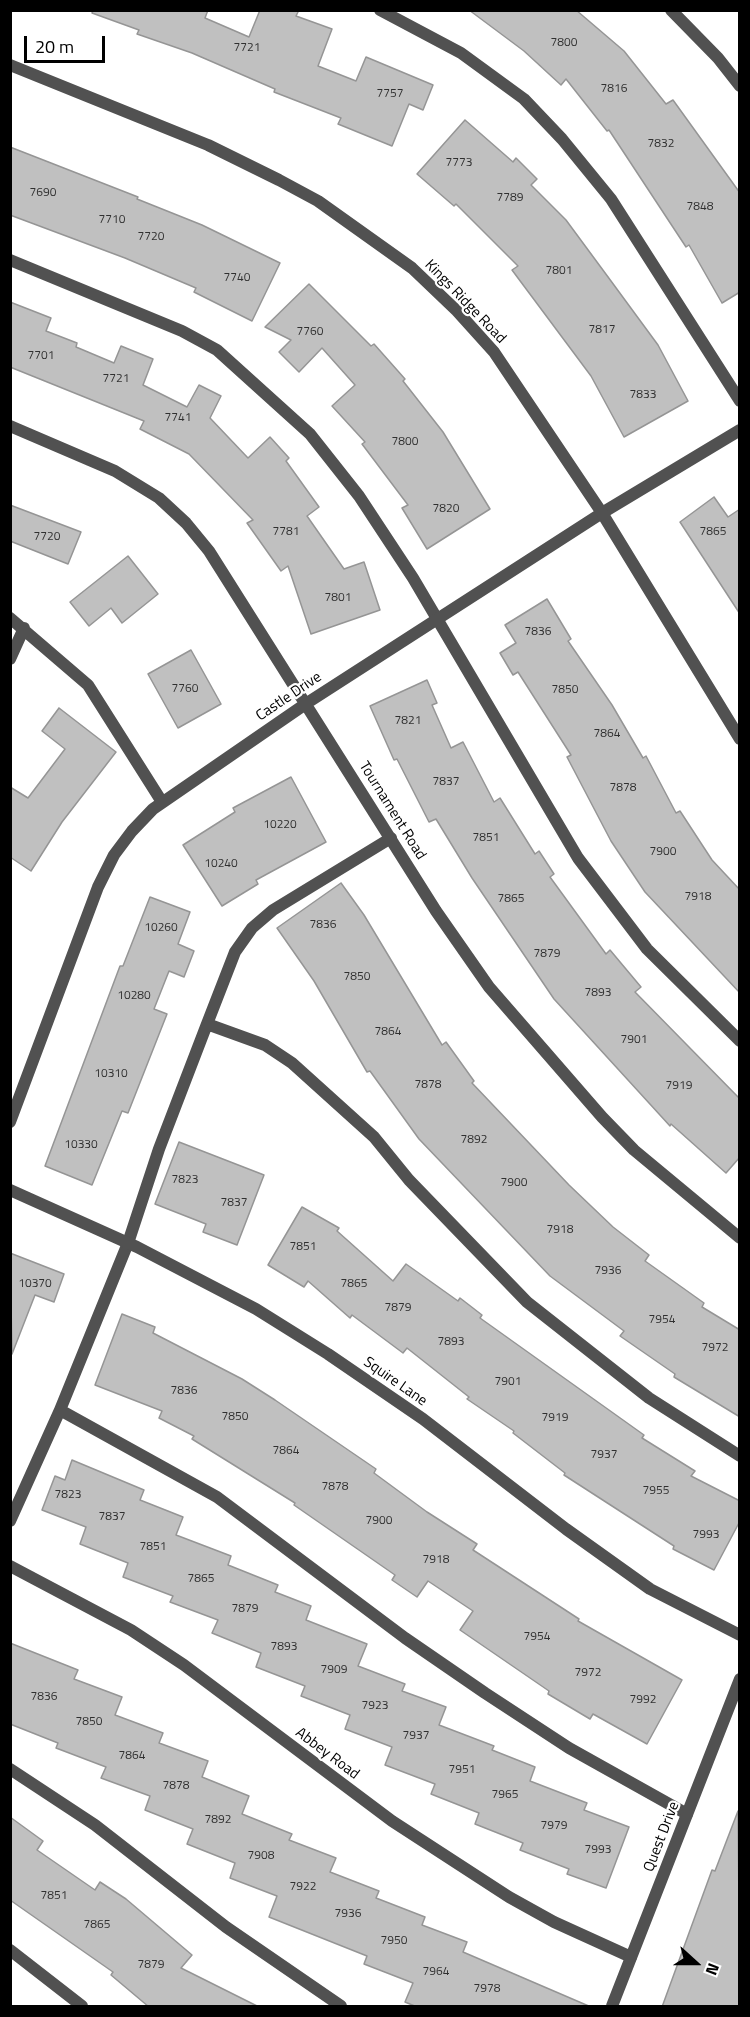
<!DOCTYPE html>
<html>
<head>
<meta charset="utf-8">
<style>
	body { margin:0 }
	#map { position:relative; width:750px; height:2017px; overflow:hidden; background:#fff; font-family:"Titillium Web",sans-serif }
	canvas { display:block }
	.frame { position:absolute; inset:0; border:12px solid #000; pointer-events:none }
	.north { position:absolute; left:666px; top:1933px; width:60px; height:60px; -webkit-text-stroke:4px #fff; paint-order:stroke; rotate:111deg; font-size:16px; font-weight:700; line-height:24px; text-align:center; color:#000 }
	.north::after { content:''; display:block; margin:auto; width:21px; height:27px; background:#000; clip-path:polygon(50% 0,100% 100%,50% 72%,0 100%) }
	.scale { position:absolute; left:24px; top:36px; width:81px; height:27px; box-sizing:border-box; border:3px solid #000; border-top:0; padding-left:8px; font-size:18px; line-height:21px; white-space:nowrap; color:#000; -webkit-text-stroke:4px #fff; paint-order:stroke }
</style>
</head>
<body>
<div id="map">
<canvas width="750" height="2017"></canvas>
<div class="frame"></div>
<div class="north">N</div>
<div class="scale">20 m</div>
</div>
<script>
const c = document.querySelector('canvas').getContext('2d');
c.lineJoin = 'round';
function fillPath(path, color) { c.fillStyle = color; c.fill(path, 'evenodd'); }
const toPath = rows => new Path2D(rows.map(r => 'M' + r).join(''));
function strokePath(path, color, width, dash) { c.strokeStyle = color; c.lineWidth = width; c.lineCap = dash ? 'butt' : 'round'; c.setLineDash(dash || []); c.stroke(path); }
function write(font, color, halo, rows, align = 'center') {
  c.font = font + ' "Titillium Web",sans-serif'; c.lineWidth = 4.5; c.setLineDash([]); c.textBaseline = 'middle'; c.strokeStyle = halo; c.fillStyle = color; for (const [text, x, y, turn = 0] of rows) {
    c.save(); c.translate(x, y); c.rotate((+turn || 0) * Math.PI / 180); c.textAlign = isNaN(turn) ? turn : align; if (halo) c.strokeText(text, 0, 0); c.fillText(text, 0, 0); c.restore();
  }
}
const building = toPath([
	[93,10,208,10,205,18,249,37,260,10,299,10,296,16,332,29,318,66,356,81,366,57,433,85,423,110,409,104,392,146,338,124,341,118,274,92,275,89,192,53,137,34,139,30,92,13,93,10],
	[469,10,576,10,624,51,666,104,673,100,740,193,740,292,722,303,689,245,686,247,609,130,607,131,566,79,561,85,524,51,469,10],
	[465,120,513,162,516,158,537,179,531,185,566,220,611,281,658,345,688,401,624,437,591,376,512,270,518,266,456,204,454,206,417,174,465,120],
	[10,147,138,197,137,199,202,225,280,263,252,321,194,292,196,288,125,258,10,215,10,147],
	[309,284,371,346,374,344,405,379,403,381,443,432,490,509,427,549,402,508,408,505,362,444,365,442,332,406,355,385,322,348,299,372,279,352,291,340,265,327,309,284],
	[10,302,51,318,46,331,77,343,76,347,114,363,121,346,153,359,143,385,187,407,199,385,221,396,210,418,248,458,270,437,289,458,286,461,319,507,307,516,344,569,364,562,380,610,311,634,288,566,281,571,247,523,253,520,189,454,140,429,144,421,10,367,10,302],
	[714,497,728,517,740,509,740,614,680,522,714,497],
	[10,505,81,532,68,564,10,541,10,505],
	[128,556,158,594,122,623,111,608,89,626,70,602,128,556],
	[547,599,571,639,568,641,612,705,643,758,646,756,676,813,680,811,712,860,740,890,740,993,645,892,611,841,567,757,571,755,518,672,513,675,500,653,516,643,505,625,547,599],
	[191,650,221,704,178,728,148,674,191,650],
	[427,680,437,703,432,705,451,748,463,742,494,802,500,798,535,854,539,851,554,874,550,877,606,954,610,950,641,987,635,992,740,1099,740,1157,726,1173,671,1124,670,1126,554,999,472,878,436,819,429,822,397,759,394,760,370,706,427,680],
	[59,708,116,752,62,822,31,871,10,857,10,787,28,798,65,749,42,731,59,708],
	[291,777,326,842,256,880,258,884,222,906,183,845,235,812,233,808,291,777],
	[341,883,364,915,442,1045,446,1042,474,1081,472,1083,569,1185,613,1227,649,1255,645,1261,704,1303,702,1307,740,1330,740,1417,674,1377,675,1374,620,1336,624,1331,550,1276,419,1139,370,1071,367,1072,314,981,277,928,341,883],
	[150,897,190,912,178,944,194,951,184,977,169,971,154,1009,167,1014,128,1113,122,1111,92,1185,45,1166,120,966,123,966,150,897],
	[179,1142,264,1175,237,1245,203,1232,206,1224,155,1204,179,1142],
	[302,1207,339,1228,337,1231,393,1281,406,1264,458,1301,460,1298,482,1315,480,1318,644,1435,642,1438,695,1471,691,1476,740,1501,740,1521,714,1570,673,1549,674,1546,564,1475,565,1473,513,1433,514,1431,467,1399,469,1397,407,1348,403,1353,352,1315,350,1318,308,1281,304,1287,268,1265,302,1207],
	[10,1253,64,1274,54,1302,35,1295,12,1354,10,1253],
	[122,1314,155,1327,153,1333,242,1379,275,1400,376,1469,374,1473,427,1512,477,1544,473,1550,579,1619,578,1621,682,1680,647,1744,593,1714,590,1719,548,1694,549,1691,460,1630,473,1611,428,1581,417,1597,392,1580,395,1575,294,1505,295,1503,192,1439,194,1436,159,1418,162,1411,95,1385,122,1314],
	[72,1460,144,1490,140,1500,183,1517,176,1535,231,1556,228,1565,278,1585,275,1592,311,1606,306,1620,367,1644,358,1666,405,1684,402,1691,446,1707,439,1725,494,1746,492,1750,535,1767,530,1781,587,1803,584,1810,629,1827,606,1888,567,1874,569,1869,520,1850,523,1843,475,1824,479,1813,431,1794,435,1784,385,1765,392,1747,345,1729,350,1715,301,1696,305,1686,256,1667,261,1653,212,1633,218,1620,170,1602,173,1596,123,1577,128,1563,80,1544,86,1527,42,1510,55,1476,65,1480,72,1460],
	[10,1643,78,1670,74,1679,122,1697,115,1715,163,1733,159,1743,208,1761,202,1777,249,1796,242,1814,292,1834,289,1840,336,1858,330,1872,379,1891,376,1898,425,1917,422,1925,467,1942,463,1952,591,2007,417,2007,405,2002,413,1983,364,1964,367,1956,269,1917,277,1896,230,1878,235,1863,187,1844,193,1829,145,1810,150,1796,101,1778,106,1767,56,1748,58,1743,10,1724,10,1643],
	[738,1811,740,2007,662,2007,712,1870,715,1871,738,1811],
	[10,1817,43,1841,37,1850,95,1890,100,1882,126,1899,192,1955,181,1968,259,2007,149,2007,111,1975,113,1972,10,1900,10,1817]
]);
const service = toPath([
	[380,10,461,53,524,99,562,139,611,199,740,401],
	[10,260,182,331,217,350,310,434,359,496,413,578,578,858,647,949,740,1041],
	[10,618,88,685,162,802],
	[10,659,24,628],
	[391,838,273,910,252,928,235,952,207,1024,265,1045,292,1063,374,1137,409,1180,527,1302,649,1398,740,1456],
	[207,1024,159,1149,128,1243,60,1410,217,1497,405,1638,485,1693,569,1748,687,1814],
	[10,1521,60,1410],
	[10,1769,95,1825,226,1927,341,2006]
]);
const minor = toPath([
	[671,10,718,58,740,86],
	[10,426,115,471,159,498,186,523,209,551,436,911,489,987,602,1117,634,1150,740,1238],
	[10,1122,98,887,114,855,132,831,153,809,307,703,602,513,740,430],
	[10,1190,137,1247,256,1309,328,1354,423,1419,566,1529,650,1589,740,1635],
	[10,1566,131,1630,184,1665,392,1821,509,1897,554,1922,631,1957],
	[10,1950,82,2006]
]);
const tertiary = toPath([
	[10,65,208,145,279,180,318,201,412,268,457,311,494,352,602,513,740,739],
	[612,2006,740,1679]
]);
const numberNames = [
	["7800",564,43],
	["7721",247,48],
	["7816",614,89],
	["7757",390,94],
	["7832",661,144],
	["7773",459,163],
	["7690",43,193],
	["7789",510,198],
	["7848",700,207],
	["7710",112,220],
	["7720",151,237],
	["7801",559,271],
	["7740",237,278],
	["7817",602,330],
	["7760",310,332],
	["7701",41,356],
	["7721",116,379],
	["7833",643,395],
	["7741",178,418],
	["7800",405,442],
	["7820",446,509],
	["7781",286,532],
	["7865",713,532],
	["7720",47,537],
	["7801",338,598],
	["7836",538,632],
	["7760",185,689],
	["7850",565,690],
	["7821",408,721],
	["7864",607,734],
	["7837",446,782],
	["7878",623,788],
	["10220",280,825],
	["7851",486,838],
	["7900",663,852],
	["10240",221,864],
	["7918",698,897],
	["7865",511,899],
	["7836",323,925],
	["10260",161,928],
	["7879",547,954],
	["7850",357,977],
	["7893",598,993],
	["10280",134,996],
	["7864",388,1032],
	["7901",634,1040],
	["10310",111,1074],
	["7878",428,1085],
	["7919",679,1086],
	["7892",474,1140],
	["10330",81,1145],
	["7823",185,1180],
	["7900",514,1183],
	["7837",234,1203],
	["7918",560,1230],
	["7851",303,1247],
	["7936",608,1271],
	["10370",35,1284],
	["7865",354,1284],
	["7879",398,1308],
	["7954",662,1320],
	["7893",451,1342],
	["7972",715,1348],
	["7901",508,1382],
	["7836",184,1391],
	["7850",235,1417],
	["7919",555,1418],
	["7864",286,1451],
	["7937",604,1455],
	["7878",335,1487],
	["7955",656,1491],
	["7823",68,1495],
	["7837",112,1517],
	["7900",379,1521],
	["7993",706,1535],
	["7851",153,1547],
	["7918",436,1560],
	["7865",201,1579],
	["7879",245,1609],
	["7954",537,1637],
	["7893",284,1647],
	["7909",334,1670],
	["7972",588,1673],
	["7836",44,1697],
	["7992",643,1700],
	["7923",375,1706],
	["7850",89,1722],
	["7937",416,1736],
	["7864",132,1756],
	["7951",462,1770],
	["7878",176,1786],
	["7965",505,1795],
	["7892",218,1820],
	["7979",554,1826],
	["7993",598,1850],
	["7908",261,1856],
	["7922",303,1887],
	["7851",54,1896],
	["7936",348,1914],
	["7865",97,1925],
	["7950",394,1941],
	["7879",151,1965],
	["7964",436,1972],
	["7978",487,1989]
];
const streetNames = [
	["Kings Ridge Road",465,302,46],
	["Castle Drive",289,697,-34],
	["Tournament Road",392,811,58],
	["Squire Lane",395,1382,35],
	["Abbey Road",327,1754,37],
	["Quest Drive",662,1837,-69]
];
fillPath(building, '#c0c0c0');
strokePath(building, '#959595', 1.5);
strokePath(service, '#515151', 12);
strokePath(minor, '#515151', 12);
strokePath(tertiary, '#515151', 12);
write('12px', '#303030', null, numberNames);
write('15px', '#000', '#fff', streetNames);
</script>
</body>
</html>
